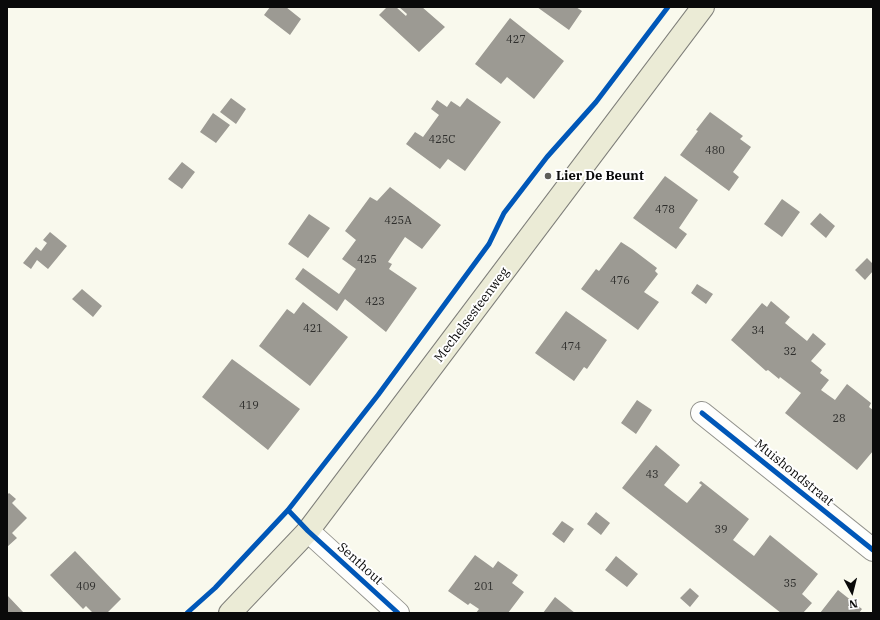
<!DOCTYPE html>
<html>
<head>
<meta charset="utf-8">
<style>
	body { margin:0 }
	#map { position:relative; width:880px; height:620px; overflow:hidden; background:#f9f9ed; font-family:"IBM Plex Serif",serif }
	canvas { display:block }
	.frame { position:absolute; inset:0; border:8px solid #0a0a0a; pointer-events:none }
	.north { position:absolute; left:832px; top:572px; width:40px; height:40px; -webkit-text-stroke:3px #fff; paint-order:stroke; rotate:173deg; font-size:11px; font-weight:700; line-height:16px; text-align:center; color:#0a0a0a }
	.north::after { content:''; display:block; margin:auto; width:14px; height:18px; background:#0a0a0a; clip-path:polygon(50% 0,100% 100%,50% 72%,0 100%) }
</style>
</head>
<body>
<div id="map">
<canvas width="880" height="620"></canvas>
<div class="frame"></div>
<div class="north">N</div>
</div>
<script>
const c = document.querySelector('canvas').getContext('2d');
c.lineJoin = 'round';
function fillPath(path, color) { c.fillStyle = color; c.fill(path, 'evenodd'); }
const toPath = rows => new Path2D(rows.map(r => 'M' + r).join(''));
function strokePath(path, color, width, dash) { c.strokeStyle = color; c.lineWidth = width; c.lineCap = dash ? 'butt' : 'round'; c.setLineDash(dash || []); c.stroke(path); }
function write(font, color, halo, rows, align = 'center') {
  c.font = font + ' "IBM Plex Serif",serif'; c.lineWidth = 4; c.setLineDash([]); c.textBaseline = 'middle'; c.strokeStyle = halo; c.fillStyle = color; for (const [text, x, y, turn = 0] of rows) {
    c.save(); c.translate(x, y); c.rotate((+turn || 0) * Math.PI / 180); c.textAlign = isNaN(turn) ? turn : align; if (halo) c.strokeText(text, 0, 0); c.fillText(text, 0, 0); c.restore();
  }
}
const building = toPath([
	[270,7,286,7,301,19,290,35,264,15],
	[387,7,396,7,406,16,407,14,399,7,422,7,445,27,419,52,379,15],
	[537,7,576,7,582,11,569,30],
	[510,18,564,61,534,99,507,77,501,84,475,64],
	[231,98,246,109,236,124,220,112],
	[467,98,501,122,465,171,448,159,440,169,406,144,415,132,423,137,439,115,431,109,437,100,447,107,451,101,460,107],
	[710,112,743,136,740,139,751,147,733,172,739,177,729,191,680,155,698,131,696,130],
	[213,113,230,125,216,143,200,132],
	[182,162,195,172,182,189,168,179],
	[665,176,698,200,679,228,687,234,676,249,633,218],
	[390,187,441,225,422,249,405,237,388,262,392,264,389,269,417,288,386,332,345,299,337,311,295,279,303,268,339,294,356,269,342,259,356,240,345,231,370,197,377,201],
	[782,199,800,212,782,237,764,224],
	[820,213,835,226,826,238,810,224],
	[309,214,330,228,308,258,288,244],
	[50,232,67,246,48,269,37,260,31,269,23,263,36,247,41,251,47,243,43,240],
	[621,242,632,249,657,268,655,271,658,274,644,292,659,302,638,330,581,289,596,269,599,271],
	[867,258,873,264,873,271,865,280,855,270],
	[697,284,713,294,706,304,691,293],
	[82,289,102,306,93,317,72,299],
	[771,301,790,317,785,323,807,341,813,333,826,344,811,361,822,370,820,373,829,380,821,390,835,400,847,384,871,403,869,407,873,410,873,451,857,470,785,413,801,393,780,377,779,379,768,370,766,371,731,340,762,303,767,307],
	[303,302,348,337,310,386,259,346,287,309,294,314],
	[566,311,607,340,587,369,584,367,574,381,535,353],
	[232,359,300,409,268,450,202,397],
	[637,400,652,410,636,434,621,423],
	[656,445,680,465,664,485,674,493,687,503,702,485,699,483,701,481,749,519,733,540,754,556,770,535,818,574,802,594,812,603,803,613,781,613,622,488],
	[9,493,16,499,12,503,27,518,12,533,17,538,7,547,7,495],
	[596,512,610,523,601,535,587,524],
	[562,521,574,529,564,543,552,534],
	[75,551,121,599,107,613,93,613,86,606,83,609,50,575],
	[475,555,493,568,498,561,518,575,512,583,524,592,508,613,476,613,479,609,470,603,468,605,448,591],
	[616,556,638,574,627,587,605,570],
	[690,588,699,596,690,607,680,598],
	[838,590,862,609,859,613,820,613],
	[7,595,24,613,7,613],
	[555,597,575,613,543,613]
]);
const minor = toPath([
	[702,413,873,550],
	[308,531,398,613]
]);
const major = toPath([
	[230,613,308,531,703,7]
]);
const cycleway = toPath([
	[702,413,873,550],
	[288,510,308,531,398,613],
	[187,613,215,588,288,510,378,395,489,244,504,213,547,157,596,102,668,7]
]);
const markers = [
	[548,176,4,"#5e5e59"]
];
const numberNames = [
	["427",516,40],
	["425C",442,140],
	["480",715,151],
	["478",665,210],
	["425A",398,221],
	["425",367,260],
	["476",620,281],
	["423",375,302],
	["421",313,329],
	["34",758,331],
	["474",571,347],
	["32",790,352],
	["419",249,406],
	["28",839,419],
	["43",652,475],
	["39",721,530],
	["35",790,584],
	["409",86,587],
	["201",484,587]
];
const poiNames = [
	["Lier De Beunt",556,176]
];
const streetNames = [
	["Mechelsesteenweg",472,315,-53],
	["Muishondstraat",794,473,39],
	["Senthout",360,564,42]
];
fillPath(building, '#9c9a93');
strokePath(minor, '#92928c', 24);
strokePath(major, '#7f7f7a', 24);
strokePath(minor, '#fefefc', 22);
strokePath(major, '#ebebd6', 22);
strokePath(cycleway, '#0057b8', 5);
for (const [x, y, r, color] of markers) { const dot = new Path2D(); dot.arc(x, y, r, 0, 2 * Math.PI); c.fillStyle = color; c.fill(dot); strokePath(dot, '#fff', 1.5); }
write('11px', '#2e2e2c', null, numberNames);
write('bold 13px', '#0a0a0a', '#fff', poiNames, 'left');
write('13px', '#0a0a0a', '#fff', streetNames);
</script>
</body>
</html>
